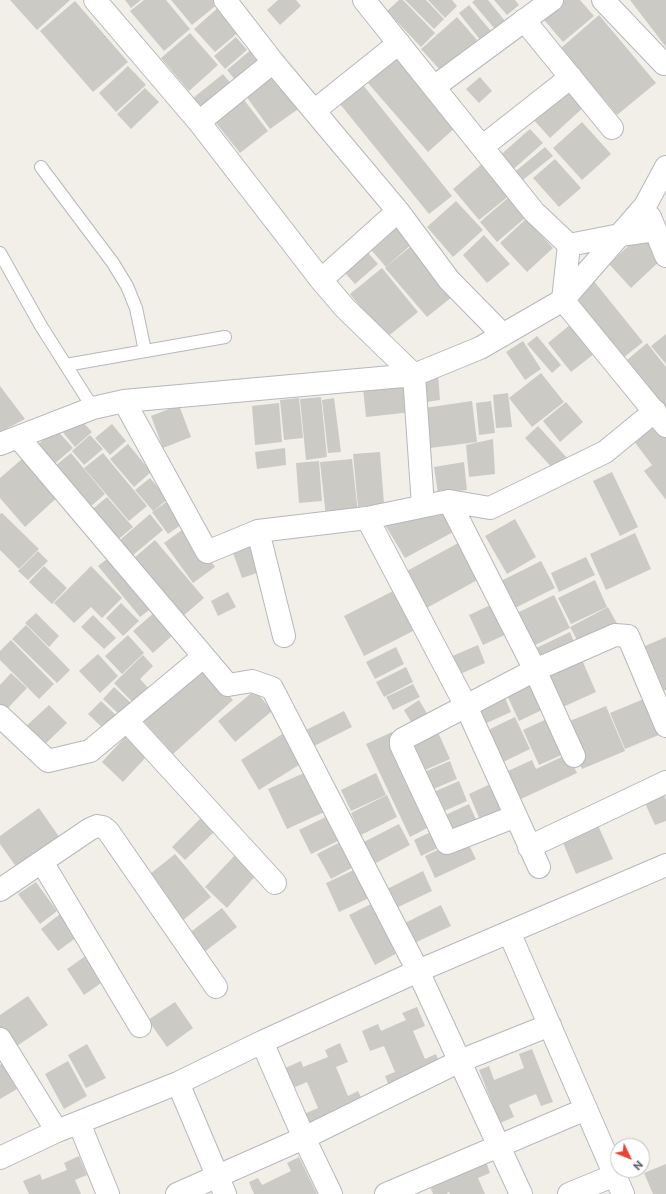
<!DOCTYPE html>
<html>
<head>
<meta charset="utf-8">
<style>
	body { margin:0 }
	#map { position:relative; width:666px; height:1194px; overflow:hidden; background:#f1efe8; font-family:Commissioner,sans-serif }
	canvas { display:block }
	.north { position:absolute; left:610px; top:1138px; width:40px; height:40px; box-sizing:border-box; background:#fff; border:1px solid #bfc1c3; border-radius:50%; rotate:133deg; font-size:11px; font-weight:700; line-height:16px; text-align:center; color:#5f6368 }
	.north::after { content:''; display:block; margin:auto; width:14px; height:18px; background:#ea4335; clip-path:polygon(50% 0,100% 100%,50% 72%,0 100%) }
</style>
</head>
<body>
<div id="map">
<canvas width="666" height="1194"></canvas>
<div class="north">N</div>
</div>
<script>
const c = document.querySelector('canvas').getContext('2d');
c.lineJoin = 'round';
function fillPath(path, color) { c.fillStyle = color; c.fill(path, 'evenodd'); }
const toPath = rows => new Path2D(rows.map(r => 'M' + r).join(''));
function strokePath(path, color, width, dash) { c.strokeStyle = color; c.lineWidth = width; c.lineCap = dash ? 'butt' : 'round'; c.setLineDash(dash || []); c.stroke(path); }
const building = toPath([
	[10,0,70,0,37,30],
	[125,0,141,0,131,8],
	[144,0,166,0,190,29,164,51,130,11],
	[171,0,216,0,219,3,192,25],
	[278,0,296,0,301,6,280,25,267,10],
	[399,0,403,0,435,33,421,47,387,11],
	[405,0,426,0,444,19,434,29],
	[428,0,452,0,457,6,445,18],
	[475,0,488,0,510,27,500,35,472,2],
	[494,0,515,0,519,5,507,15],
	[556,0,580,0,594,16,563,42,539,14],
	[630,0,666,0,666,47],
	[75,1,128,62,93,92,40,31],
	[469,5,496,37,485,46,459,13],
	[220,6,241,30,215,52,194,29],
	[599,15,656,83,617,115,561,48],
	[457,17,477,40,442,72,421,49],
	[190,33,218,65,189,91,161,58],
	[236,37,247,50,225,69,214,56],
	[253,48,266,63,240,86,227,70],
	[396,58,456,127,428,152,368,83],
	[128,66,146,85,116,112,99,93],
	[274,69,301,107,270,129,243,92],
	[223,74,236,90,206,114,193,98],
	[480,77,492,91,479,103,466,89],
	[363,85,452,196,429,214,340,104],
	[567,87,585,106,550,138,533,119],
	[145,88,159,102,131,129,117,114],
	[241,96,268,131,240,153,212,118],
	[582,122,611,154,582,180,553,148],
	[530,129,543,143,509,173,497,158],
	[545,147,553,156,519,183,511,175],
	[555,159,581,188,559,207,533,178],
	[483,163,510,195,479,220,453,189],
	[509,197,526,217,497,242,480,222],
	[456,201,483,230,453,257,427,227],
	[394,218,414,242,386,267,365,243],
	[526,219,553,248,527,272,500,243],
	[643,232,665,256,631,288,609,264],
	[484,235,510,264,487,283,463,255],
	[362,246,378,264,355,284,339,266],
	[410,247,452,297,427,317,385,268],
	[382,268,418,312,386,338,350,294],
	[593,280,643,342,618,362,568,300],
	[576,320,599,350,571,372,548,343],
	[666,334,666,364,651,346],
	[537,336,561,365,552,373,527,344],
	[523,341,541,369,525,380,506,352],
	[647,343,666,367,666,422,620,366],
	[541,373,564,402,532,427,509,398],
	[438,374,440,400,426,402,423,375],
	[408,382,412,412,366,417,363,388],
	[0,386,25,419,0,432],
	[508,393,512,427,496,428,493,395],
	[321,397,327,457,306,460,300,399],
	[299,398,303,438,284,440,280,400],
	[334,398,341,452,328,453,322,400],
	[472,401,477,442,430,448,424,408],
	[491,401,495,433,479,435,476,403],
	[566,402,583,422,560,442,543,421],
	[279,403,282,442,255,445,252,406],
	[179,405,191,437,163,448,151,416],
	[77,416,92,432,75,447,61,430],
	[653,418,666,434,666,500,644,471,652,465,630,436],
	[112,424,126,441,110,455,95,438],
	[538,426,568,459,555,471,525,438],
	[56,429,73,448,52,466,35,447],
	[90,435,103,449,84,465,72,451],
	[493,439,495,474,469,477,466,445],
	[128,444,151,472,134,487,110,459],
	[285,448,286,465,257,469,255,452],
	[380,452,384,504,358,507,353,454],
	[29,453,62,493,25,527,0,498,0,478],
	[71,453,105,494,84,512,50,470],
	[103,453,147,506,129,521,84,468],
	[352,459,358,513,326,517,320,462],
	[319,461,322,501,299,503,296,463],
	[464,462,467,490,438,493,434,467],
	[612,472,638,527,620,536,593,481],
	[150,478,168,499,153,511,135,490],
	[107,497,133,527,114,543,88,513],
	[172,498,188,520,168,534,152,512],
	[445,512,455,531,405,558,384,523],
	[2,513,39,549,19,569,0,550,0,514],
	[150,514,163,530,126,561,113,546],
	[515,519,536,557,507,574,485,536],
	[186,527,215,567,193,583,164,543],
	[635,533,651,569,606,590,590,554],
	[155,540,204,598,176,622,127,564],
	[460,542,479,579,425,609,405,572],
	[251,544,260,572,242,578,232,550],
	[38,551,48,561,28,580,18,571],
	[111,556,153,607,140,617,98,566],
	[586,557,595,575,559,592,551,573],
	[541,561,555,588,513,609,499,582],
	[44,566,67,588,52,604,29,582],
	[91,566,122,598,102,618,91,607,74,623,54,603],
	[595,580,607,607,571,624,558,598],
	[399,588,419,628,364,656,344,616],
	[228,592,236,607,218,616,211,601],
	[554,595,570,628,527,649,511,616],
	[497,602,511,632,483,645,469,615],
	[121,603,139,621,123,636,106,618],
	[608,607,620,629,582,649,570,627],
	[155,612,175,633,153,653,133,631],
	[36,613,59,636,49,647,25,623],
	[93,615,116,638,104,649,81,627],
	[26,625,70,670,57,683,12,639],
	[570,632,577,649,540,667,532,650],
	[128,635,144,653,122,674,105,656],
	[666,637,666,690,657,694,638,649],
	[11,640,54,684,39,699,0,660,0,651],
	[478,645,485,663,458,675,450,657],
	[396,647,404,664,375,679,366,662],
	[579,653,596,692,554,711,537,671],
	[98,654,118,676,100,693,79,671],
	[143,655,153,666,140,679,154,694,139,709,114,683],
	[200,663,233,700,173,754,139,716],
	[406,667,413,682,384,697,376,682],
	[11,673,27,688,6,710,0,704,0,685],
	[532,678,546,708,519,721,505,691],
	[413,684,420,697,393,710,386,697],
	[114,687,133,705,122,717,103,699],
	[255,690,272,711,235,742,218,721],
	[503,693,511,712,480,726,472,707],
	[651,696,666,732,625,749,610,713],
	[419,700,431,720,415,729,404,710],
	[101,701,119,718,107,732,88,714],
	[49,705,67,723,41,748,23,729],
	[606,706,625,751,582,769,563,724],
	[344,711,352,727,314,746,306,730],
	[515,717,530,749,499,764,484,732],
	[551,717,568,752,539,765,523,730],
	[437,730,450,759,416,774,403,744],
	[392,732,435,824,410,837,366,744],
	[284,733,302,763,259,790,241,760],
	[125,737,146,757,123,782,102,762],
	[568,754,577,773,521,799,508,771,532,760,536,769],
	[450,761,457,779,424,793,417,775],
	[313,769,331,809,287,829,268,789],
	[376,773,386,795,351,811,341,790],
	[459,781,467,801,435,815,427,795],
	[497,781,508,808,480,820,469,794],
	[663,792,666,800,666,821,655,825,644,801],
	[387,795,397,817,361,835,351,813],
	[469,804,479,826,449,840,439,818],
	[39,808,60,838,17,868,0,844,0,836],
	[334,813,346,837,311,854,299,830],
	[201,818,215,831,185,860,172,847],
	[597,823,613,859,576,874,561,838],
	[399,824,410,845,374,864,362,843],
	[437,829,444,845,421,856,414,840],
	[465,837,476,859,435,878,425,856],
	[346,839,359,864,331,879,317,854],
	[237,853,258,873,227,908,205,887],
	[175,854,211,897,181,922,145,878],
	[356,869,369,898,339,912,326,883],
	[423,871,432,891,394,909,385,890],
	[36,882,57,911,40,924,18,894],
	[375,902,401,951,375,965,349,915],
	[441,905,451,926,412,944,403,924],
	[222,908,237,927,203,953,188,934],
	[60,914,77,937,58,951,41,929],
	[87,955,104,981,84,995,67,969],
	[28,996,48,1025,11,1050,0,1033,0,1015],
	[175,1002,193,1028,167,1047,148,1020],
	[417,1007,425,1026,413,1031,425,1059,436,1054,441,1067,390,1088,385,1076,395,1072,384,1046,370,1051,362,1031,378,1024,381,1031,406,1020,402,1013],
	[340,1043,348,1062,336,1067,348,1096,358,1091,364,1104,309,1127,304,1114,318,1108,307,1082,293,1088,285,1068,301,1061,303,1067,328,1057,325,1050],
	[87,1044,106,1078,86,1088,68,1055],
	[532,1049,553,1102,541,1106,536,1094,509,1105,514,1117,500,1123,479,1070,489,1066,494,1080,524,1068,519,1054],
	[68,1061,87,1096,64,1109,45,1074],
	[2,1063,17,1089,0,1099,0,1065],
	[79,1156,87,1175,75,1180,81,1194,29,1194,23,1181,40,1174,42,1180,67,1170,64,1163],
	[484,1156,490,1173,478,1178,485,1194,450,1194,449,1192,446,1194,433,1194,427,1179],
	[299,1157,317,1194,254,1194,249,1182,258,1178,262,1185,291,1171,287,1163],
	[666,1164,666,1194,653,1194,644,1173]
]);
const lane = toPath([
	[41,167,113,263,127,286,136,308,145,351],
	[0,253,41,326,93,408],
	[66,365,225,337]
]);
const street = toPath([
	[95,0,199,122,321,280,345,308,414,375,423,506],
	[225,0,273,62,398,211,449,280,503,335],
	[364,0,534,212,569,245],
	[603,0,664,64],
	[524,20,612,128],
	[434,87,552,0],
	[314,111,399,43],
	[199,122,273,62],
	[482,147,571,77],
	[650,217,666,256],
	[569,245,563,300,666,426],
	[569,245,620,235,655,230],
	[321,280,398,211],
	[124,401,207,552,258,531,367,518,449,501,490,508,605,452,655,411],
	[18,437,228,685,252,681,272,688,418,971,521,1194],
	[0,444,93,408,124,401,414,375,480,348,563,300,645,206,666,167],
	[449,501,535,670,574,756],
	[367,518,466,706,539,867],
	[258,531,284,636],
	[0,716,48,761,90,751,203,657],
	[127,721,275,883],
	[516,816,447,843,401,745,401,741,403,739,535,670,615,635,628,636,666,726],
	[529,847,666,782],
	[42,862,140,1026],
	[0,890,90,829,97,826,103,827,108,831,216,987],
	[509,932,623,1194],
	[0,1039,57,1131],
	[262,1042,304,1138,331,1194],
	[178,1083,225,1194],
	[79,1123,108,1194],
	[0,1158,57,1131,178,1083,262,1042,418,971,666,865],
	[177,1194,304,1138,460,1061,550,1025],
	[386,1194,586,1109],
	[569,1194,615,1175]
]);
fillPath(building, '#cccac5');
strokePath(lane, '#b5b8bc', 14);
strokePath(street, '#b5b8bc', 24);
strokePath(lane, '#fff', 12);
strokePath(street, '#fff', 22);
</script>
</body>
</html>
